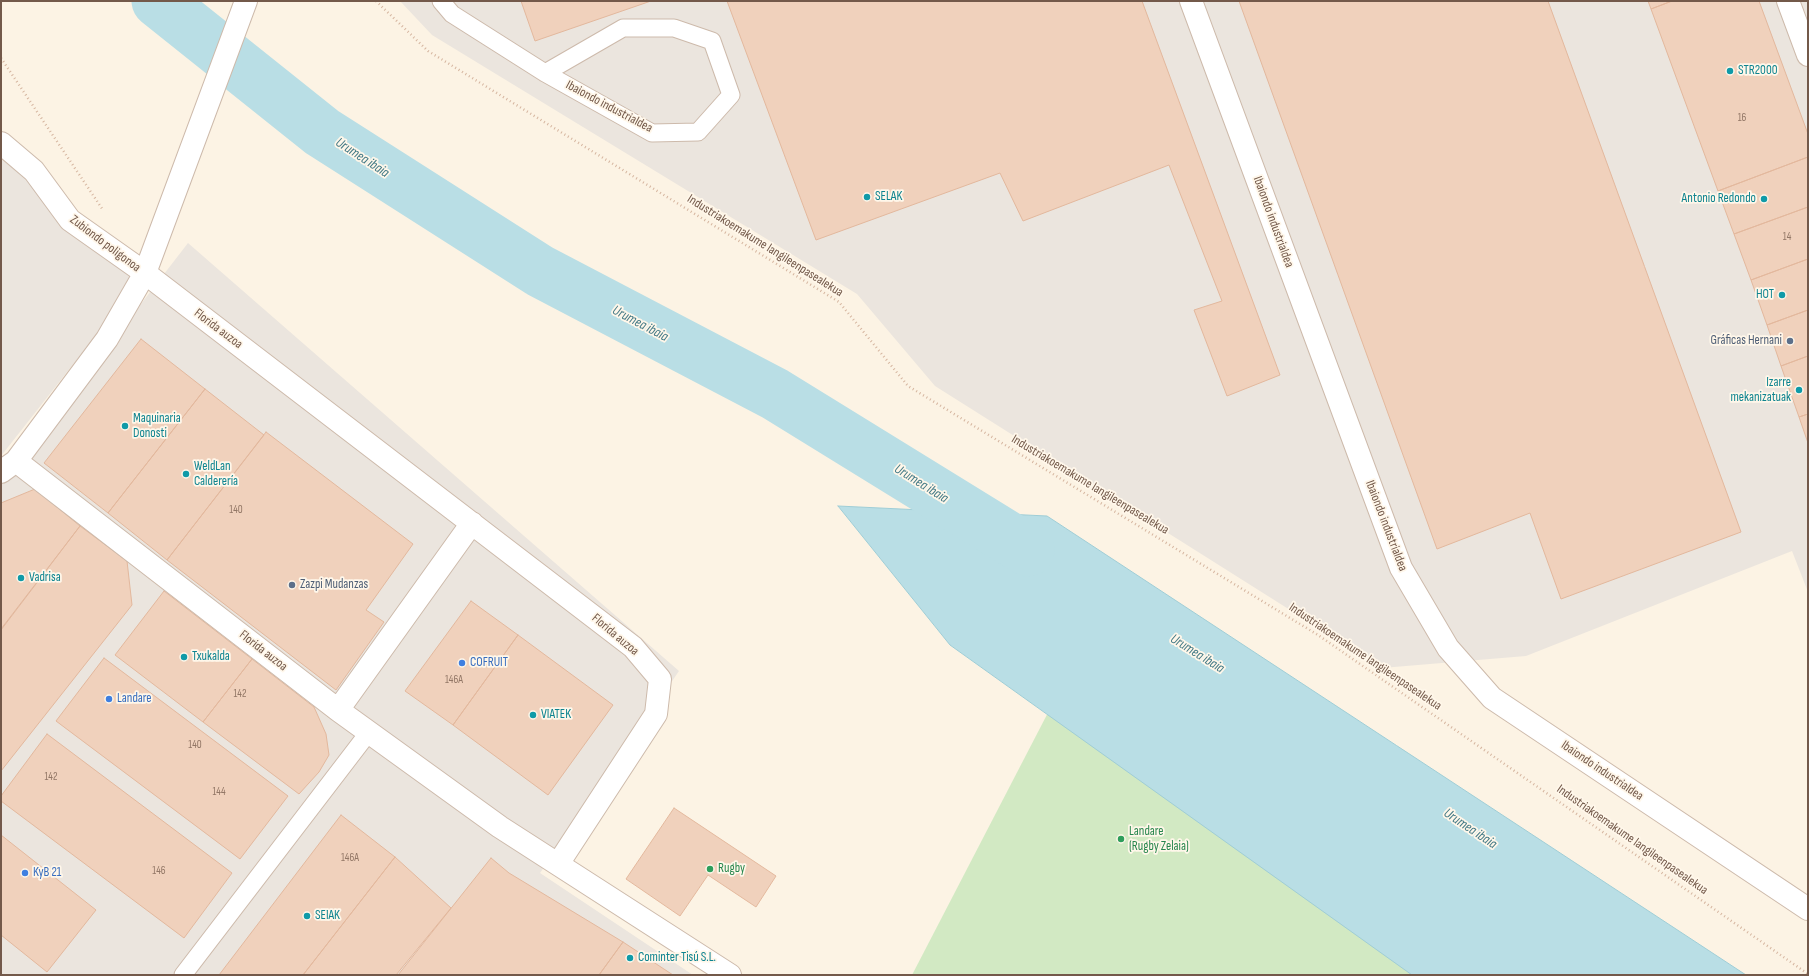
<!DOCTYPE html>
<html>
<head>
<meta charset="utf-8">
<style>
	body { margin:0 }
	#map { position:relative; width:1809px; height:976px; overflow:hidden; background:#fcf3e4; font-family:"Sofia Sans Condensed",sans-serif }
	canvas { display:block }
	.frame { position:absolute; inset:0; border:2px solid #73594a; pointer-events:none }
</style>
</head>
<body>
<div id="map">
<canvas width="1809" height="976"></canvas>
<div class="frame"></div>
</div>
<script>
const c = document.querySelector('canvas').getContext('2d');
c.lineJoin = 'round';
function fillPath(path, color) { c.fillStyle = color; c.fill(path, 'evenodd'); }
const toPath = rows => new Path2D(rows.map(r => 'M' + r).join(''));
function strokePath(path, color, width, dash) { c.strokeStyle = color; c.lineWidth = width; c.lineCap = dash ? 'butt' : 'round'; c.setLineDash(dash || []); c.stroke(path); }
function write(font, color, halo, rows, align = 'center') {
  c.font = font + ' "Sofia Sans Condensed",sans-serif'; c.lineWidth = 3.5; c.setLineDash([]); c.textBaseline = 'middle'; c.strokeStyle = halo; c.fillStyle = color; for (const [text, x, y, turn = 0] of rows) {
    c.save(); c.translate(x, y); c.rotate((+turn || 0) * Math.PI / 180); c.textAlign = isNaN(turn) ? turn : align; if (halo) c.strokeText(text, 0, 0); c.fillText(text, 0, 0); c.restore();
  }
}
const industrial = toPath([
	[400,1,1808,1,1808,592,1792,551,1526,656,1382,668,935,386,857,294,432,35],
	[1,159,145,273,1,456],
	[188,243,679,671,540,873,693,975,1,975,1,485]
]);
const green = toPath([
	[1053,703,1466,975,912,975]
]);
const water = toPath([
	[838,506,1047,516,1746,975,1412,975,950,645,838,506]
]);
const river = toPath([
	[158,1,322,132,540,271,775,394,1028,550]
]);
const building = toPath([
	[521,1,651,1,535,41,521,1],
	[727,1,1142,1,1280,375,1227,396,1194,310,1222,301,1169,165,1023,221,1000,173,816,240,727,1],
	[1239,1,1548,1,1741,532,1561,599,1530,513,1437,549,1239,1],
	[1648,1,1672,1,1651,9,1648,1],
	[1672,1,1759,1,1808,134,1808,157,1718,191,1651,9,1672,1],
	[1808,157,1808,207,1734,234,1718,191,1808,157],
	[1808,207,1808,259,1751,280,1734,234,1808,207],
	[1808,259,1808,310,1767,325,1751,280,1808,259],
	[1808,310,1808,356,1781,366,1767,325,1808,310],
	[141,339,205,389,108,513,44,463,141,339],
	[1808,356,1808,414,1799,417,1781,366,1808,356],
	[205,389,264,435,167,560,108,513,205,389],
	[1808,414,1808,443,1799,417,1808,414],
	[266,432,413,544,366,610,384,622,336,690,167,560,266,432],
	[35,489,80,526,1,629,1,503,35,489],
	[80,526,127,561,132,605,1,771,1,630,80,526],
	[164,591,252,659,203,722,115,655,164,591],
	[471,601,518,635,453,725,405,691,471,601],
	[518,635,613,705,548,795,453,725,518,635],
	[104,658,288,796,240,859,56,721,104,658],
	[252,659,314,707,326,734,329,755,319,772,299,794,203,722,252,659],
	[47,734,232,873,184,938,1,801,1,796,47,734],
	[674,808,776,876,756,907,708,875,680,916,626,879,674,808],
	[341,815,395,857,303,975,219,975,341,815],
	[1,835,96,910,47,972,1,935,1,835],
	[395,857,451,908,396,975,303,975,395,857],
	[491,858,509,873,623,942,599,975,398,975,491,858],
	[623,942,673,975,599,975,623,942]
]);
const path = toPath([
	[376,1,428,51,839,302,908,386,1318,635,1808,974],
	[1,58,103,210]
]);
const lane = toPath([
	[441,1,452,14,545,73,652,133,698,132,731,95,712,41,674,28,623,28,545,73],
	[183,975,369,732]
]);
const street = toPath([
	[1191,1,1401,568,1448,648,1492,698,1808,909],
	[1788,1,1808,55],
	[1,143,34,171,70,220,145,273,633,647,660,679,656,714,558,864],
	[16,461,338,710,500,827,730,975],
	[1,472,16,461,107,339,145,273,246,1],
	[338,710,472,523]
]);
const markers = [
	[1730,71,4,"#0f9aa8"],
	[867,197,4,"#0f9aa8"],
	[1764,199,4,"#0f9aa8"],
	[1782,295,4,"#0f9aa8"],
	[1790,341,4,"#5c6f8a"],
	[1799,390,4,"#0f9aa8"],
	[125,426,4,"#0f9aa8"],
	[186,474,4,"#0f9aa8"],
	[21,578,4,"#0f9aa8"],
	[292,585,4,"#5c6f8a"],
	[184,657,4,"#0f9aa8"],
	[462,663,4,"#3f7fe0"],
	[109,699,4,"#3f7fe0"],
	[533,715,4,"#0f9aa8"],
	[1121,839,4,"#2e9e5b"],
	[710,869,4,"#2e9e5b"],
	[25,873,4,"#3f7fe0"],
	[307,916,4,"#0f9aa8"],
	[630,958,4,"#0f9aa8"]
];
const numberNames = [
	["16",1742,118],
	["14",1787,237],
	["140",236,510],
	["146A",454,680],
	["142",240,694],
	["140",195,745],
	["142",51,777],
	["144",219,792],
	["146A",350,858],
	["146",159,871]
];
const cultureNames = [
	["STR2000",1738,71],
	["SELAK",875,197],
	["Antonio Redondo",1756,199,"right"],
	["HOT",1774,295,"right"],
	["Izarre",1791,383,"right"],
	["mekanizatuak",1791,398,"right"],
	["Maquinaria",133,419],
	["Donosti",133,434],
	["WeldLan",194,467],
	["Calderería",194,482],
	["Vadrisa",29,578],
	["Txukalda",192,657],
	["VIATEK",541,715],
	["SEIAK",315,916],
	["Cominter Tisú S.L.",638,958]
];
const streetNames = [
	["Ibaiondo industrialdea",609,107,28],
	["Ibaiondo industrialdea",1273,222,70],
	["Zubiondo poligonoa",105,244,37],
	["Industriakoemakume langileenpasealekua",765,246,32],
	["Florida auzoa",218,329,37],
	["Industriakoemakume langileenpasealekua",1090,485,31],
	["Ibaiondo industrialdea",1386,526,69],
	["Florida auzoa",615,635,40],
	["Florida auzoa",263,651,38],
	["Industriakoemakume langileenpasealekua",1365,657,34],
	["Ibaiondo industrialdea",1602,771,34],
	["Industriakoemakume langileenpasealekua",1632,840,35]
];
const serviceNames = [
	["Gráficas Hernani",1782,341],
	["Zazpi Mudanzas",300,585,"left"]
];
const shopNames = [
	["COFRUIT",470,663],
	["Landare",117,699],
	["KyB 21",33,873]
];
const leisureNames = [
	["Landare",1129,832],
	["(Rugby Zelaia)",1129,847],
	["Rugby",718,869]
];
const waterNames = [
	["Urumea ibaia",362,158,33],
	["Urumea ibaia",640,324,28],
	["Urumea ibaia",921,484,32],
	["Urumea ibaia",1197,654,32],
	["Urumea ibaia",1470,829,34]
];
fillPath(industrial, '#ebe5de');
fillPath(green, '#d2e9c3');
fillPath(water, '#b9dee5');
strokePath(water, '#9fcdd6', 1);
strokePath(river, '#b9dee5', 53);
fillPath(building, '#f0d1bc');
strokePath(building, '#e3b89d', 1);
strokePath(lane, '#cdbaab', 19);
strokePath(street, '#cdbaab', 24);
strokePath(path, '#d5b59f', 2.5, [1, 3]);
strokePath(lane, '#fff', 17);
strokePath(street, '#fff', 22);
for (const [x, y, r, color] of markers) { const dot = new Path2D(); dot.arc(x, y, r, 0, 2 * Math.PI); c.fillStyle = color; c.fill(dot); strokePath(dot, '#fff7ea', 1.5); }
write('11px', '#927766', null, numberNames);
write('13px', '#0d838f', '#fff7ea', cultureNames, 'left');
write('13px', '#73594a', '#fff7ea', streetNames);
write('13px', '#4e5e75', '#fff7ea', serviceNames, 'right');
write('13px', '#366cbe', '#fff7ea', shopNames, 'left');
write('13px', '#27864d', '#fff7ea', leisureNames, 'left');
write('italic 14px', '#447a86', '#fff7ea', waterNames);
</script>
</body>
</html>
